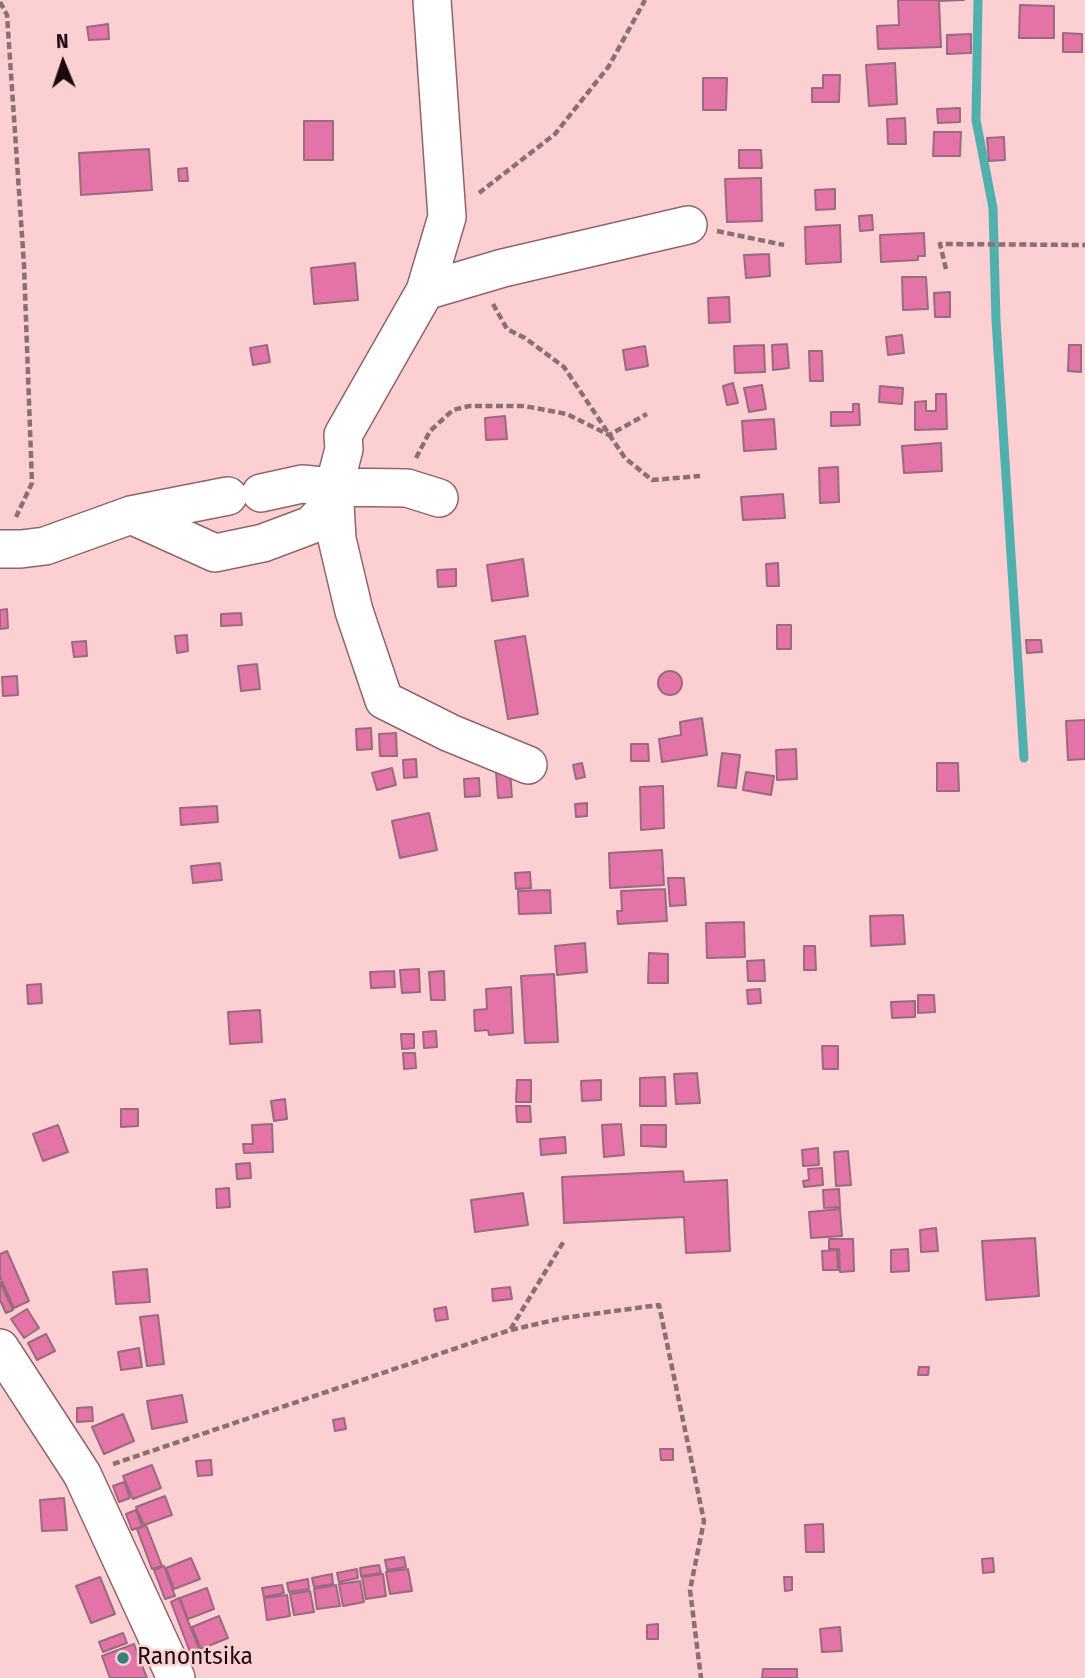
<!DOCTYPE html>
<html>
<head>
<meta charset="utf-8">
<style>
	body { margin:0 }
	#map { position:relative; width:1085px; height:1678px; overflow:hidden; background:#fcd0d3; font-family:"Fira Sans",sans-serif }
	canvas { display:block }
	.north { position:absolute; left:28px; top:28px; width:70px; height:70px; -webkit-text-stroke:5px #fcd0d3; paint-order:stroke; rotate:358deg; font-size:19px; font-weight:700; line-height:28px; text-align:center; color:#1b090c }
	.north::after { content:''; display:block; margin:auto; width:24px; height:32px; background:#1b090c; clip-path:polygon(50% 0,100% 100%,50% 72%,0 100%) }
</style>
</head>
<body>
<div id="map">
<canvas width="1085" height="1678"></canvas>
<div class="north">N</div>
</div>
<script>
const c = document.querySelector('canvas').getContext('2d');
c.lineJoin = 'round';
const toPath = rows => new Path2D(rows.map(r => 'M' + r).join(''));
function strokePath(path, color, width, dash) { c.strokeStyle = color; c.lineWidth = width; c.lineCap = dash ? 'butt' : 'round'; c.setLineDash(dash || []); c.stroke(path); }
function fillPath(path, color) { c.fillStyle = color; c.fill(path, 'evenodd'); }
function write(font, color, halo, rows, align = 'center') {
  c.font = font + ' "Fira Sans",sans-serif'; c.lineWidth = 5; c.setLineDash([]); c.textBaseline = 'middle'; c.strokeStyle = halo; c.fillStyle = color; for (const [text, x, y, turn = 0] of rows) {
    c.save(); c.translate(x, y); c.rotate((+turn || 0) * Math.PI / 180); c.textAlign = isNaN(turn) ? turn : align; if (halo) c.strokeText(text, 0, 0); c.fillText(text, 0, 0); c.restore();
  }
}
const stream = toPath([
	[978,0,976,120,993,208,996,320,1024,758]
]);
const building = toPath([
	[898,0,964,0,939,1,941,47,878,49,877,26,899,25,898,0],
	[1020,5,1054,6,1054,38,1019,38,1020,5],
	[108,24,109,39,89,40,87,27,108,24],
	[1063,33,1082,34,1082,52,1063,52,1063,33],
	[971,34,971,53,947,54,947,35,971,34],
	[895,63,897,104,869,106,866,65,895,63],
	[823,75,840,75,839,102,812,102,812,88,823,88,823,75],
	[703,78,727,78,726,110,703,110,703,78],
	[960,108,960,122,938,123,937,109,960,108],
	[905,118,906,144,888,144,887,119,905,118],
	[304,121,333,121,333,160,304,160,304,121],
	[934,132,961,132,960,156,933,156,934,132],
	[1004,137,1005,160,989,161,987,138,1004,137],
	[149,149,152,190,81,195,79,153,149,149],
	[739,150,761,150,762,168,739,168,739,150],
	[187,168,188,181,179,181,178,169,187,168],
	[761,178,762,221,727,222,725,179,761,178],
	[835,189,835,209,816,210,815,190,835,189],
	[872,215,873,230,860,231,859,216,872,215],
	[840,225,841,262,806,264,805,227,840,225],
	[924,233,925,256,918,256,918,260,881,262,880,235,924,233],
	[769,254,770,276,746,278,744,255,769,254],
	[355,263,358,300,314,304,311,268,355,263],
	[902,277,926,277,928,309,903,310,902,277],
	[950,292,950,317,935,317,934,293,950,292],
	[729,297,730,322,709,323,708,298,729,297],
	[902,335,904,353,888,355,886,337,902,335],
	[787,344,789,368,773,370,772,345,787,344],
	[267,345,270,362,253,365,250,348,267,345],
	[764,345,765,372,735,373,734,346,764,345],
	[1069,345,1081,345,1081,372,1068,371,1069,345],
	[645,346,648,366,626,370,623,350,645,346],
	[809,351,822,351,823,381,810,381,809,351],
	[733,383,738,403,727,405,723,386,733,383],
	[762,385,766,409,749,412,744,388,762,385],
	[880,386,903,388,902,404,879,402,880,386],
	[936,394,946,394,947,429,915,430,915,402,926,401,926,411,936,411,936,394],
	[853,404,859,404,860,425,831,426,831,412,853,412,853,404],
	[505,416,507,439,486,440,485,418,505,416],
	[774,419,776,449,744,451,742,421,774,419],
	[941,443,942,471,904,473,902,446,941,443],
	[838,467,839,502,820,503,819,468,838,467],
	[783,494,785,518,743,520,741,497,783,494],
	[523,559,528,596,492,601,487,565,523,559],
	[778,563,779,586,767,586,766,564,778,563],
	[456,569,456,586,438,587,437,570,456,569],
	[7,609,8,628,0,629,0,610,7,609],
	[241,613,242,625,221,626,221,614,241,613],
	[777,625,791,625,791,649,777,649,777,625],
	[187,635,188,651,177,653,175,636,187,635],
	[525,636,538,714,508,719,495,641,525,636],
	[1026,640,1041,640,1042,652,1027,653,1026,640],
	[86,641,87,656,74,657,72,642,86,641],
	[257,664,260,689,241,691,238,666,257,664],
	'658 683a12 12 0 1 1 24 0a12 12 0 1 1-24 0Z',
	[17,676,18,695,3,696,2,677,17,676],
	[702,718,707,755,662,762,659,739,681,735,680,722,702,718],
	[1085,720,1085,759,1068,760,1066,721,1085,720],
	[371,728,372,749,357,750,356,729,371,728],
	[396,733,397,756,380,756,379,734,396,733],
	[631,744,648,744,649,761,631,761,631,744],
	[796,749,797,779,777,780,776,750,796,749],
	[722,753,740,755,736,788,718,786,722,753],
	[416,759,417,777,404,778,403,760,416,759],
	[582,763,585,777,576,779,573,765,582,763],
	[937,763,958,763,959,791,937,791,937,763],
	[392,768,396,785,377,790,372,773,392,768],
	[510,771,512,797,498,798,496,772,510,771],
	[746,772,774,776,771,795,743,790,746,772],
	[479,778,480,796,465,797,464,779,479,778],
	[663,786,664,828,641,830,640,787,663,786],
	[587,803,587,816,576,817,575,804,587,803],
	[217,806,218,822,181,825,180,808,217,806],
	[429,813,437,850,400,858,392,821,429,813],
	[662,850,664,885,610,888,609,853,662,850],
	[220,863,222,880,193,883,191,866,220,863],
	[530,872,531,888,516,889,515,873,530,872],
	[668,878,684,878,686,905,670,906,668,878],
	[665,889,667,921,618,924,617,911,622,911,621,891,665,889],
	[550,890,551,913,519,914,518,891,550,890],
	[903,915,905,944,871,946,870,916,903,915],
	[744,922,745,957,707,958,706,923,744,922],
	[585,943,587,972,557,975,555,946,585,943],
	[804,946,815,946,816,970,804,970,804,946],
	[649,953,668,954,668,983,648,983,649,953],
	[764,960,765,981,748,981,747,961,764,960],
	[419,969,420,992,402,993,400,970,419,969],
	[394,971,395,987,371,988,370,972,394,971],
	[444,971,445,1000,431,1000,429,972,444,971],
	[554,974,558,1042,525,1043,521,976,554,974],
	[41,984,42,1003,28,1004,27,985,41,984],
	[511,987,513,1033,489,1035,488,1030,475,1031,474,1010,487,1009,486,989,511,987],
	[760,989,761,1003,748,1004,747,990,760,989],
	[918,995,934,995,935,1012,918,1013,918,995],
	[915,1001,915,1017,892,1018,891,1002,915,1001],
	[260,1010,262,1042,230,1044,228,1012,260,1010],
	[436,1031,437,1047,424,1048,423,1032,436,1031],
	[401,1034,414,1034,414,1048,402,1049,401,1034],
	[822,1046,838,1046,838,1069,823,1069,822,1046],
	[403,1053,415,1053,416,1068,404,1069,403,1053],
	[697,1073,700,1103,676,1104,674,1074,697,1073],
	[665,1077,666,1106,640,1106,640,1078,665,1077],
	[517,1080,531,1080,531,1102,516,1102,517,1080],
	[601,1080,601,1100,582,1101,581,1081,601,1080],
	[285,1099,287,1119,274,1121,271,1101,285,1099],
	[516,1106,530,1106,531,1122,517,1122,516,1106],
	[121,1109,138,1109,138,1126,121,1127,121,1109],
	[272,1124,273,1152,244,1153,243,1144,253,1144,252,1125,272,1124],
	[621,1124,624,1155,604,1157,602,1125,621,1124],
	[58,1125,68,1152,43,1161,33,1134,58,1125],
	[641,1125,666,1125,666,1147,641,1146,641,1125],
	[565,1137,566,1153,541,1155,540,1139,565,1137],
	[818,1148,819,1165,803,1166,802,1150,818,1148],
	[848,1151,851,1185,836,1186,834,1152,848,1151],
	[250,1163,251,1178,237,1179,236,1164,250,1163],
	[822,1168,823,1185,804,1187,803,1181,809,1180,808,1169,822,1168],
	[683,1171,684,1182,727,1180,730,1251,686,1253,684,1217,564,1223,562,1177,683,1171],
	[229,1188,230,1207,217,1208,216,1189,229,1188],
	[839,1189,840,1207,824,1208,823,1190,839,1189],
	[523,1193,528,1225,475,1232,471,1200,523,1193],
	[840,1209,842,1236,811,1238,809,1212,840,1209],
	[936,1228,938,1251,921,1252,920,1230,936,1228],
	[1035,1238,1039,1296,986,1300,982,1241,1035,1238],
	[829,1239,853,1239,854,1271,840,1272,839,1249,829,1249,829,1239],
	[908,1249,909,1271,891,1272,891,1250,908,1249],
	[837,1250,838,1270,823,1270,822,1251,837,1250],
	[7,1251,29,1301,14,1308,0,1277,0,1254,7,1251],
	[147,1269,150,1302,116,1304,113,1272,147,1269],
	[0,1282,13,1310,6,1313,0,1300,0,1282],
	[510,1287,512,1299,493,1301,492,1289,510,1287],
	[446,1307,448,1319,436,1321,434,1309,446,1307],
	[27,1309,39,1328,24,1338,11,1319,27,1309],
	[158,1315,164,1364,147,1366,140,1317,158,1315],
	[46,1334,55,1351,37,1360,28,1343,46,1334],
	[139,1348,142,1367,121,1370,118,1352,139,1348],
	[919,1367,929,1367,928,1375,918,1375,919,1367],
	[182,1395,187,1422,152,1429,147,1401,182,1395],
	[92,1407,93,1421,77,1422,77,1408,92,1407],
	[123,1414,134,1441,104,1454,92,1427,123,1414],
	[344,1418,346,1429,335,1431,333,1420,344,1418],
	[660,1449,673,1449,673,1460,661,1460,660,1449],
	[211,1460,212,1475,198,1476,196,1461,211,1460],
	[152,1465,161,1488,133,1499,123,1476,152,1465],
	[124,1482,130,1498,119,1502,113,1486,124,1482],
	[165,1496,172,1515,144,1525,136,1507,165,1496],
	[64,1498,67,1530,42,1531,40,1500,64,1498],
	[136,1510,142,1526,132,1530,126,1514,136,1510],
	[823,1524,824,1552,806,1552,805,1525,823,1524],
	[146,1525,162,1566,152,1569,137,1529,146,1525],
	[404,1557,406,1567,387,1570,385,1560,404,1557],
	[191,1558,200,1579,174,1589,166,1568,191,1558],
	[993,1558,994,1572,983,1573,982,1559,993,1558],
	[379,1565,381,1573,361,1576,360,1568,379,1565],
	[164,1566,175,1596,165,1599,154,1570,164,1566],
	[357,1569,358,1578,339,1582,337,1573,357,1569],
	[408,1569,412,1591,390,1594,386,1572,408,1569],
	[332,1574,333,1584,314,1587,312,1578,332,1574],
	[383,1574,386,1596,366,1599,362,1577,383,1574],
	[100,1577,115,1614,91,1623,76,1586,100,1577],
	[784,1577,792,1577,792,1590,785,1591,784,1577],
	[308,1579,309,1589,289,1592,287,1583,308,1579],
	[360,1581,364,1602,343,1606,339,1584,360,1581],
	[282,1585,284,1593,264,1597,262,1588,282,1585],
	[336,1585,340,1606,317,1609,314,1589,336,1585],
	[207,1588,214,1609,188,1619,180,1598,207,1588],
	[310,1591,314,1612,294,1615,290,1594,310,1591],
	[287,1595,290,1616,267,1620,264,1598,287,1595],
	[179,1598,199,1649,190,1652,171,1602,179,1598],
	[219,1616,228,1638,201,1649,192,1627,219,1616],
	[658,1624,658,1639,647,1639,647,1625,658,1624],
	[840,1627,842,1651,822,1652,820,1629,840,1627],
	[123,1633,127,1643,103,1652,99,1642,123,1633],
	[134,1644,147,1678,110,1678,102,1656,134,1644],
	[763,1669,797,1669,797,1678,762,1678,763,1669]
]);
const path = toPath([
	[0,2,7,15,24,265,32,483,16,517],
	[479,193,555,134,609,66,645,0],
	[717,231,784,245],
	[946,269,940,244,1085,245],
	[493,304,507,329,525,338,564,367,625,458,652,480,700,476],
	[416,458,430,431,453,410,469,406,524,406,567,414,609,435,647,414],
	[511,1330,563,1318,659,1305,704,1521,690,1590,701,1678],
	[113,1464,510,1330,564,1241]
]);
const minor = toPath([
	[425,291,503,268,688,225],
	[261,493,302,484,334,487,344,449,343,435,425,291,447,217,432,0],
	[439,498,407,488,334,487,337,539,354,611,384,700,450,733,528,765],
	[131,515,215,553,263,543,311,525,334,501],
	[0,549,21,549,45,546,131,515,228,496],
	[0,1348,82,1474,176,1678]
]);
const markers = [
	[123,1658,7,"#37807e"]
];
const poiNames = [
	["Ranontsika",137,1658]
];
strokePath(stream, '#4fb0ad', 9);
fillPath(building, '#e473a7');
strokePath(building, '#986b7d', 2);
strokePath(minor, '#936368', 40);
strokePath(path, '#8d6e71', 4.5, [7, 3.5]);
strokePath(minor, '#fff', 37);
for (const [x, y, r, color] of markers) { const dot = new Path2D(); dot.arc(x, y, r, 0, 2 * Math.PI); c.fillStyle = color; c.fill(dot); strokePath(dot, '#fcd0d3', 2.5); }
write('23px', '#1b090c', '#fcd0d3', poiNames, 'left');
</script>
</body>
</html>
